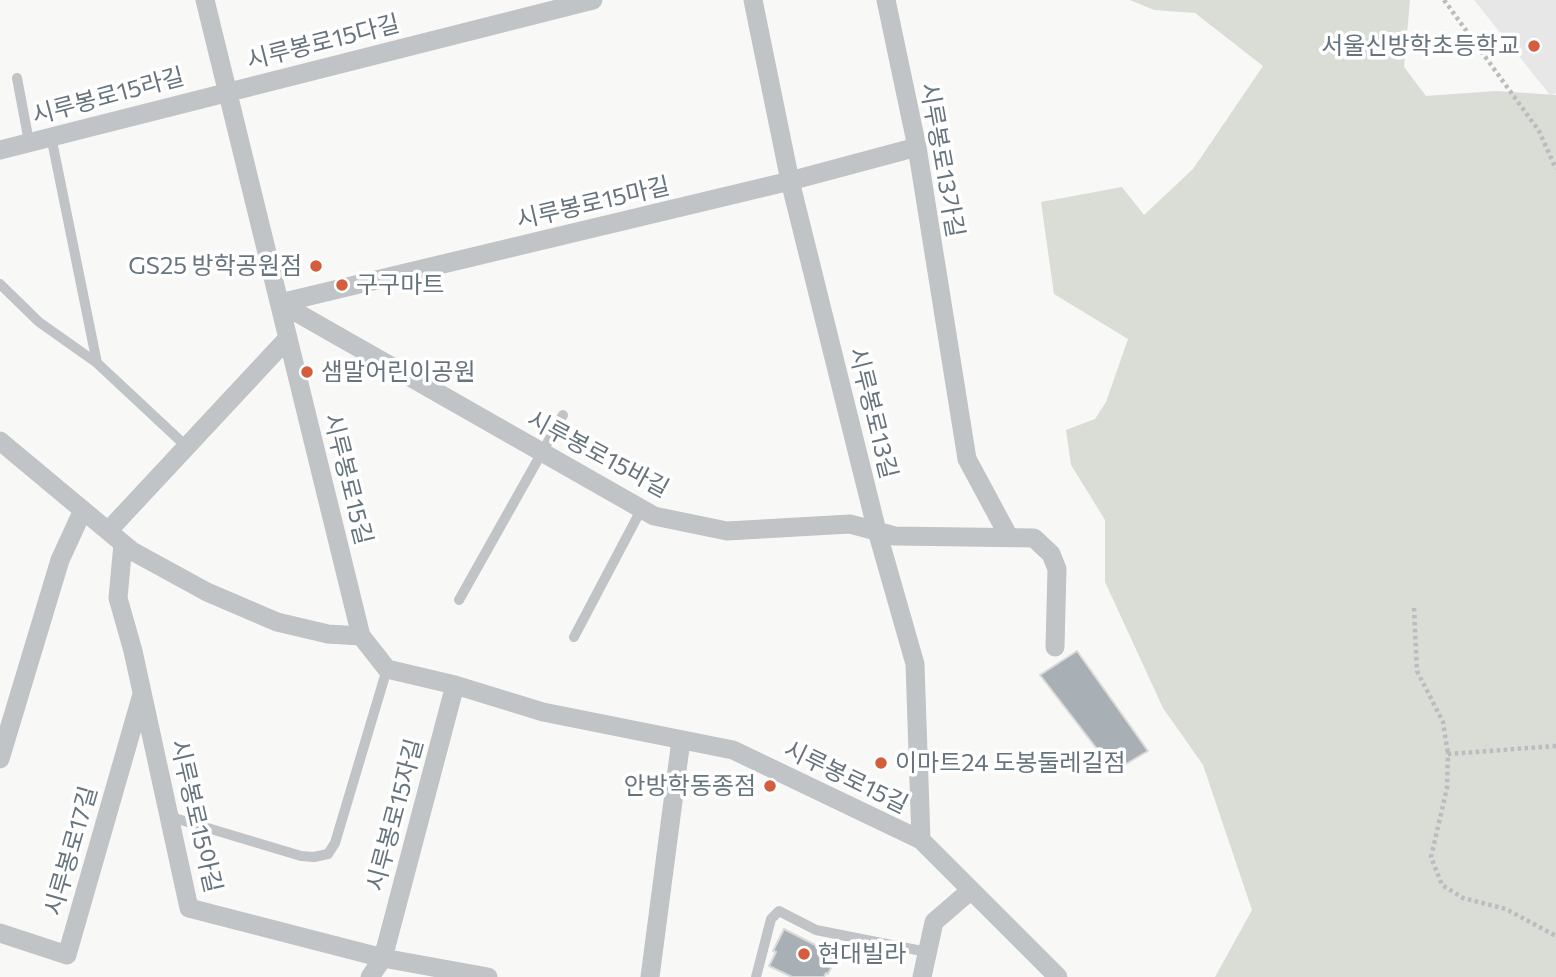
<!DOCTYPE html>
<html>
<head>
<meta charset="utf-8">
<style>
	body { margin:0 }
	canvas { display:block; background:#f8f8f6 }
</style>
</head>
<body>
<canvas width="1556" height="977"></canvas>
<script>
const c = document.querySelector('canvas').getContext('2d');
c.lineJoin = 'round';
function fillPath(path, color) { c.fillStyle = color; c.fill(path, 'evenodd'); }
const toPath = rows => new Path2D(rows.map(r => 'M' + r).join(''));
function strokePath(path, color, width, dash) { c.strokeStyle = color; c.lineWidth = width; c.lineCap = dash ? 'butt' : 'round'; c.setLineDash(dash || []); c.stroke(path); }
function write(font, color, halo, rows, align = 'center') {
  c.font = font + ' Commissioner,"Noto Sans KR",sans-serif'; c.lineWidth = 7; c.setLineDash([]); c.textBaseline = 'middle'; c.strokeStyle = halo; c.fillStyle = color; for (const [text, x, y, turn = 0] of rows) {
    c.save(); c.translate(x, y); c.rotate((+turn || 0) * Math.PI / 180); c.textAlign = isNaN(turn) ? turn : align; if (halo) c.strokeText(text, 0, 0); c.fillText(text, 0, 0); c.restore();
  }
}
const built = toPath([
	[1474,0,1556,0,1556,93,1550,95]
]);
const green = toPath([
	[1130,0,1410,0,1404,67,1426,96,1496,91,1556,95,1556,977,1215,977,1252,910,1203,765,1163,708,1105,582,1105,520,1071,465,1066,430,1095,419,1106,402,1128,339,1054,294,1041,202,1122,187,1144,215,1193,169,1263,66,1195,13,1154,10]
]);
const building = toPath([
	[1077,651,1148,751,1114,771,1040,675,1077,651],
	[784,929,837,956,828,974,826,973,824,977,792,977,769,966,776,952,773,951,784,929]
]);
const path = toPath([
	[1444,0,1539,131,1556,169],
	[1414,608,1417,671,1443,722,1448,754],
	[1556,746,1448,754,1447,788,1431,857,1442,885,1463,898,1506,909,1556,936]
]);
const lane = toPath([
	[17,78,29,142],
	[51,136,97,363],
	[0,284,39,322,97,363,187,447],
	[459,600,563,415],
	[574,637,642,508],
	[171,817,301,856,314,857,328,854,335,843,387,669],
	[756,977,771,919,779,911,816,930,927,952]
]);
const street = toPath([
	[205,0,361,636,387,669,455,685,543,712,733,750,921,840,1058,977],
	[753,0,790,181,877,531,915,664,921,840],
	[886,0,917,147,967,459,1009,537],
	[0,150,593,0],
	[280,303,654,516,727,531,850,524,895,536,1034,538,1051,554,1057,569,1055,647],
	[280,303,790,181,917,147],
	[0,441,132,551,207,592,277,622,328,634,361,636],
	[108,531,288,338],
	[123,544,118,598,133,651,189,908,383,958,488,977],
	[0,759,60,560,83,510],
	[0,933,67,955,142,694],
	[370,977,383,958,455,685],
	[650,977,681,740],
	[922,977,934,922,971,890]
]);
const markers = [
	[1534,46,7,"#d35d3c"],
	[316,266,7,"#d35d3c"],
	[342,285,7,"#d35d3c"],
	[307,372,7,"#d35d3c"],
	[881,763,7,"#d35d3c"],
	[770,786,7,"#d35d3c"],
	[804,954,7,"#d35d3c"]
];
const streetNames = [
	["시루봉로15다길",323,42,-14],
	["시루봉로15라길",108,96,-15],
	["시루봉로13가길",942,160,80],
	["시루봉로15마길",593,203,-13],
	["시루봉로13길",873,413,76],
	["시루봉로15바길",598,454,28],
	["시루봉로15길",348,479,76],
	["시루봉로15길",846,777,26],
	["시루봉로15자길",395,815,-75],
	["시루봉로15아길",196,816,77],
	["시루봉로17길",71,851,-74]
];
const poiNames = [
	["서울신방학초등학교",1520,46,"right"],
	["GS25 방학공원점",302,266,"right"],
	["구구마트",356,285],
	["샘말어린이공원",321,372],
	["이마트24 도봉둘레길점",895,763],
	["안방학동종점",756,786,"right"],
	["현대빌라",818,954]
];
fillPath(built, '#e6e7e6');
fillPath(green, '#d9ddd6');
fillPath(building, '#a8afb5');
strokePath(building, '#dadad9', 2);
strokePath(path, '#babdbf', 4.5, [3.5, 3.5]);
strokePath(lane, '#c0c4c7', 10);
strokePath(street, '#c0c4c7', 19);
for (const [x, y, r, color] of markers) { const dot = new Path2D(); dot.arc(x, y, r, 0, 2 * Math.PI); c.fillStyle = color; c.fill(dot); strokePath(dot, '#fff', 2.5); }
write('24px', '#66747e', '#fff', streetNames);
write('24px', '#66747e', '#fff', poiNames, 'left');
</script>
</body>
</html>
